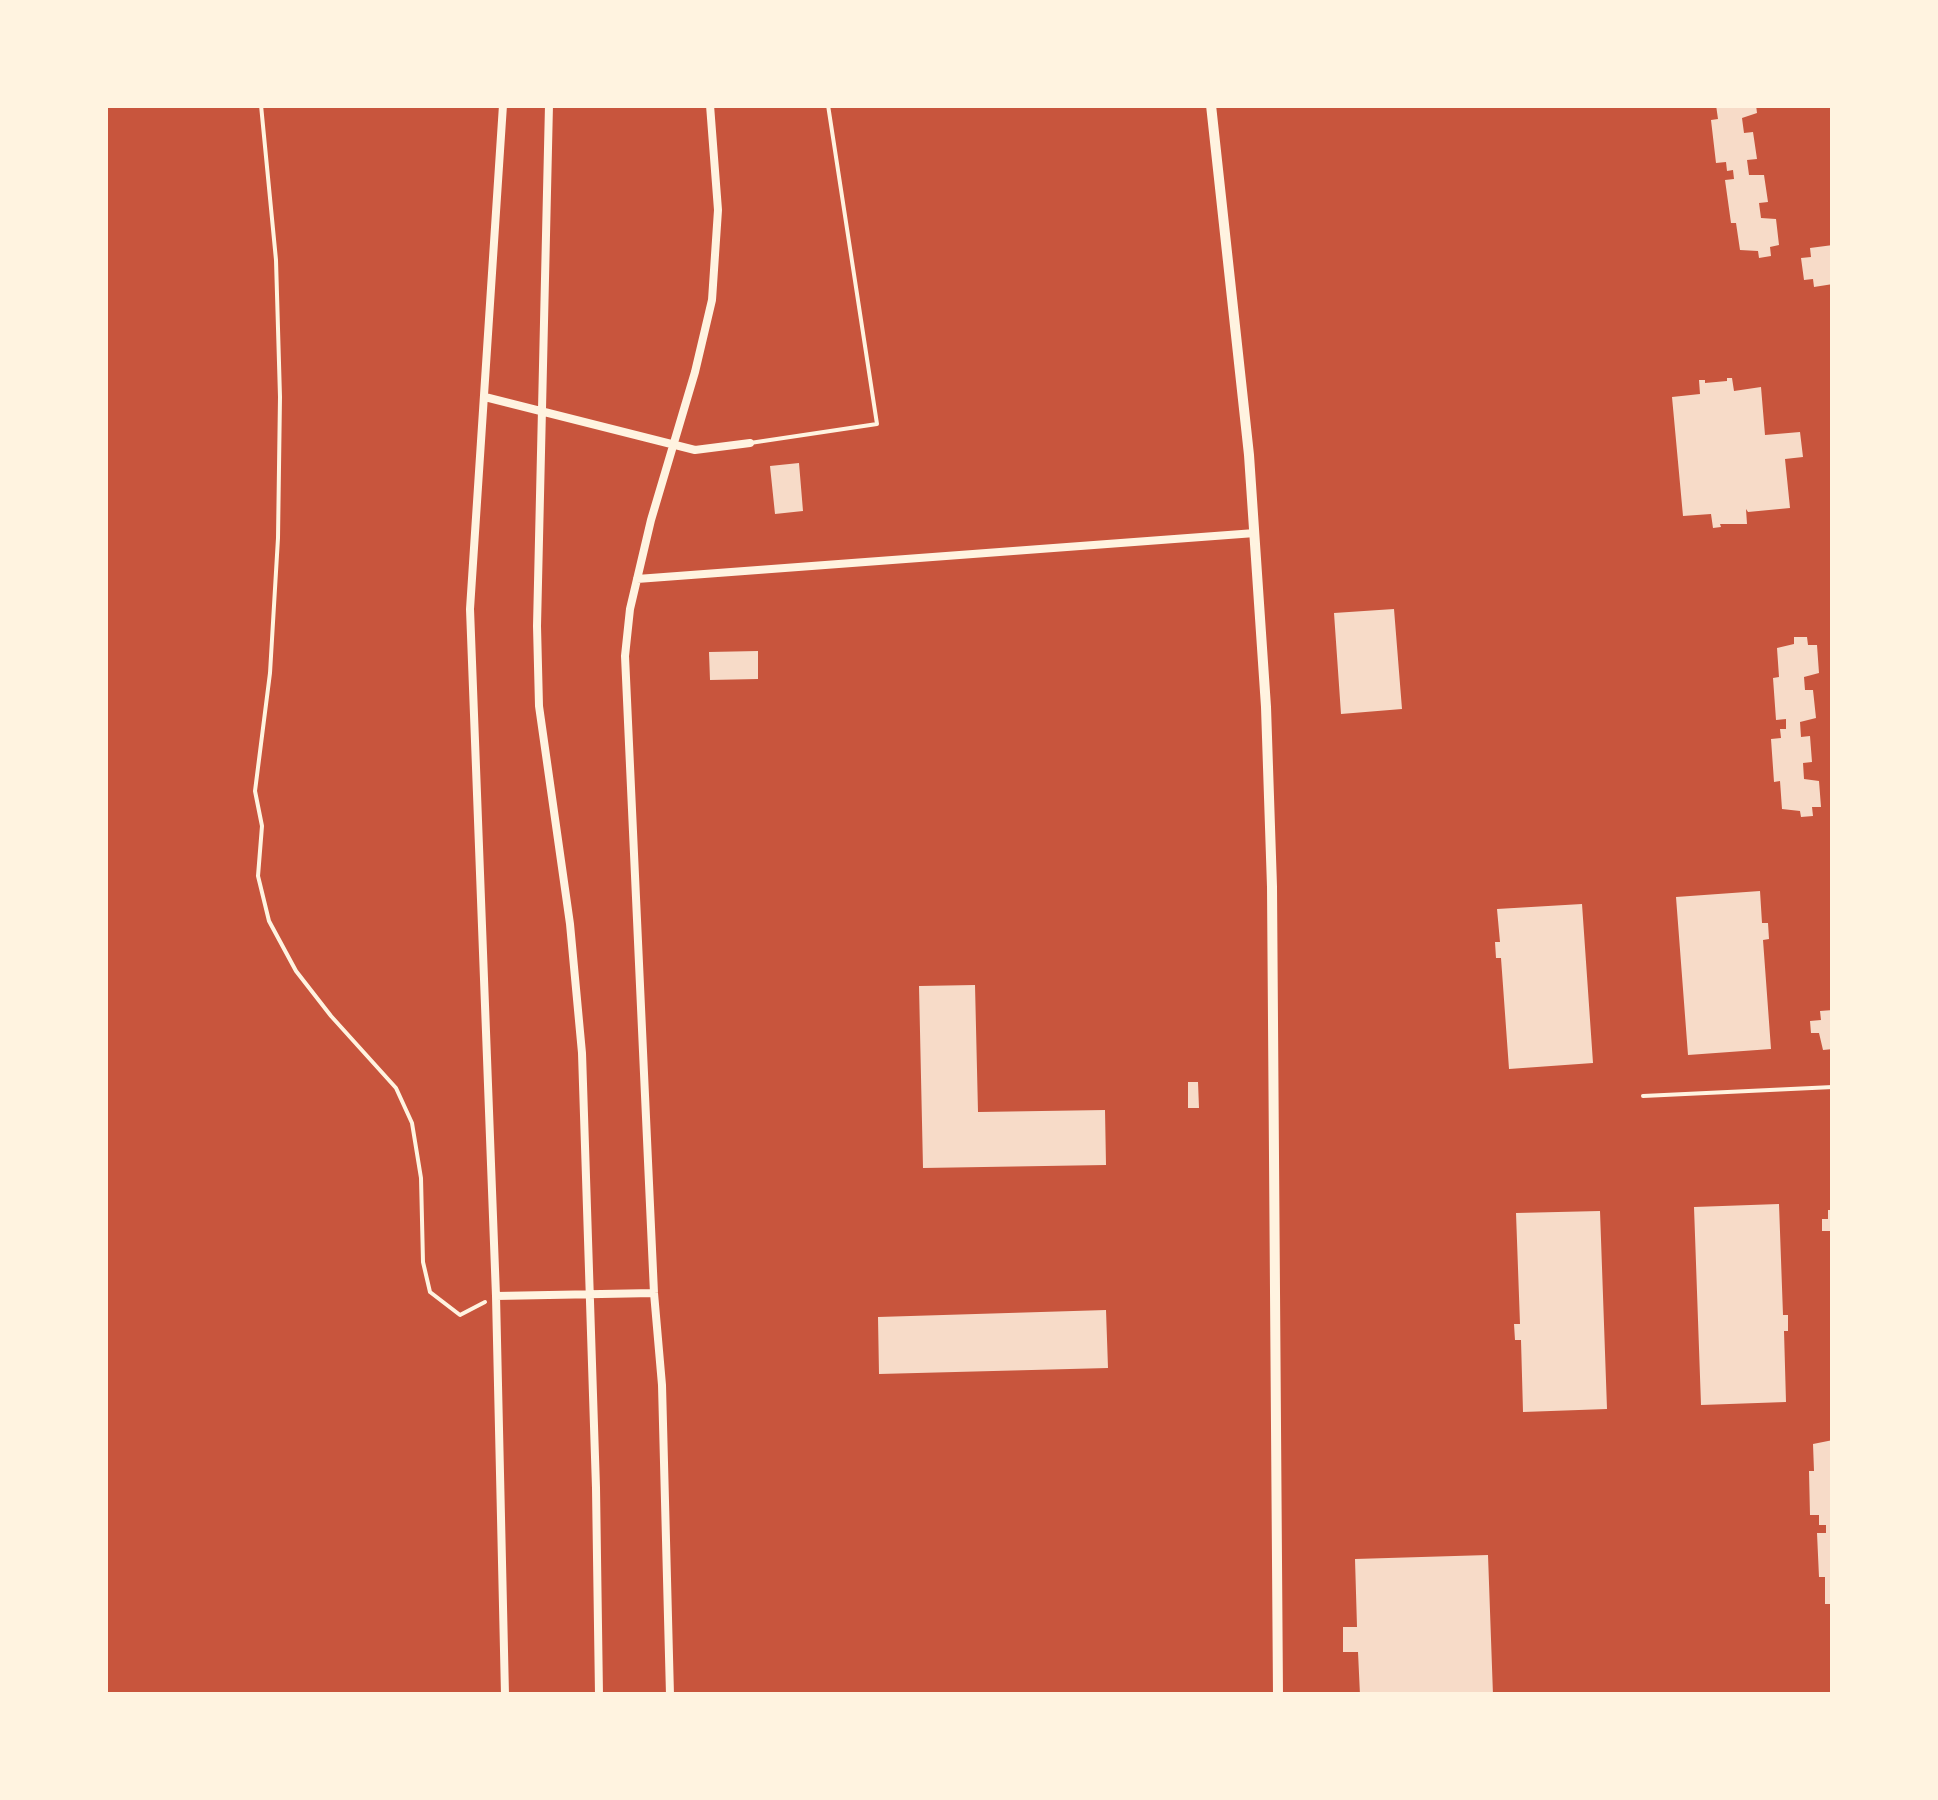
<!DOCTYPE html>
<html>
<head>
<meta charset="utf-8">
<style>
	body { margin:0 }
	#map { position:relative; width:1938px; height:1800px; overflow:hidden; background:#c8553d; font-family:Barlow,sans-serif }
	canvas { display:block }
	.frame { position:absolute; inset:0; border:108px solid #fff3e0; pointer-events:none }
</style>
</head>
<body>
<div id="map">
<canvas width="1938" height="1800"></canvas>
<div class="frame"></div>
</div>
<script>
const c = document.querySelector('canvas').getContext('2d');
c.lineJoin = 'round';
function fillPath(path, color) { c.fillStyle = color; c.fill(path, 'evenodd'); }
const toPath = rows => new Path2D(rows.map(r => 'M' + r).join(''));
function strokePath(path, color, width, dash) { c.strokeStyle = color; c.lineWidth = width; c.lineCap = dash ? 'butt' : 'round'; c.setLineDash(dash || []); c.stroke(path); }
const building = toPath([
	[1716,105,1756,105,1757,113,1742,118,1744,133,1753,132,1757,159,1747,160,1749,175,1764,175,1768,202,1759,203,1761,218,1776,219,1779,245,1770,247,1771,256,1759,258,1758,251,1740,250,1736,223,1731,223,1725,180,1734,179,1733,170,1727,171,1726,162,1716,163,1711,120,1718,119],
	[1833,245,1833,284,1814,287,1813,279,1804,280,1801,258,1811,257,1810,248],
	[1727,378,1732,378,1734,391,1761,387,1765,435,1800,432,1803,457,1785,459,1790,508,1748,512,1746,509,1747,524,1720,524,1721,527,1713,528,1711,514,1683,516,1672,397,1700,394,1699,380,1705,380,1705,383,1727,381],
	[799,463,803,511,775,514,770,466],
	[1394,609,1402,709,1341,714,1334,613],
	[1794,637,1807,637,1808,645,1817,645,1819,673,1804,677,1805,690,1813,690,1816,718,1800,722,1801,737,1810,736,1812,762,1803,763,1804,779,1819,781,1821,807,1812,807,1813,816,1801,817,1800,811,1782,809,1780,781,1774,782,1771,739,1781,738,1780,729,1786,729,1786,719,1776,720,1773,678,1779,677,1777,648,1794,644],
	[758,651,758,679,710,680,709,652],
	[1760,891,1762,923,1768,923,1769,939,1763,940,1771,1049,1688,1055,1676,897],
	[1582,904,1593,1063,1509,1069,1501,958,1496,958,1495,942,1500,942,1497,909],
	[975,985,978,1112,1105,1110,1106,1165,923,1168,919,986],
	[1833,1010,1833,1049,1823,1050,1819,1033,1811,1033,1810,1021,1821,1020,1820,1011],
	[1188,1082,1198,1082,1199,1108,1188,1108],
	[1779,1204,1783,1315,1788,1315,1788,1331,1784,1331,1786,1402,1701,1405,1694,1207],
	[1828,1210,1833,1210,1833,1231,1822,1231,1822,1219,1828,1219],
	[1600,1211,1607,1409,1523,1412,1521,1340,1515,1340,1514,1324,1520,1324,1516,1213],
	[1106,1310,1108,1368,879,1374,878,1317],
	[1833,1440,1833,1604,1825,1604,1825,1577,1819,1577,1817,1533,1826,1533,1826,1525,1819,1525,1819,1515,1810,1515,1809,1471,1814,1471,1813,1444],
	[1488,1555,1493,1695,1360,1695,1358,1652,1343,1652,1343,1627,1357,1627,1355,1559]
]);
const path = toPath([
	[261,105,276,260,280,397,278,538,270,673,255,791,262,826,258,876,269,921,296,971,331,1016,396,1088,412,1123,421,1178,423,1262,430,1292,460,1315,485,1302],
	[1643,1096,1833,1087]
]);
const service = toPath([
	[750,443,877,424,828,105]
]);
const minor = toPath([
	[503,105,470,609,496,1296,505,1695],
	[549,105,537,626,539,706,570,924,582,1053,596,1488,599,1695],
	[485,397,695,450,750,443],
	[637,579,1255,533],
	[496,1296,654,1293],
	[670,1695,662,1385,654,1293,625,656,630,609,651,520,695,372,712,300,718,210,710,105]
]);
const secondary = toPath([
	[1211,105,1249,455,1266,707,1272,887,1278,1695]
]);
fillPath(building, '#f7dbc8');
strokePath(path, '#fff3e0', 4);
strokePath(service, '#fff3e0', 4);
strokePath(minor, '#fff3e0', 8);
strokePath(secondary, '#fff3e0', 10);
</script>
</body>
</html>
